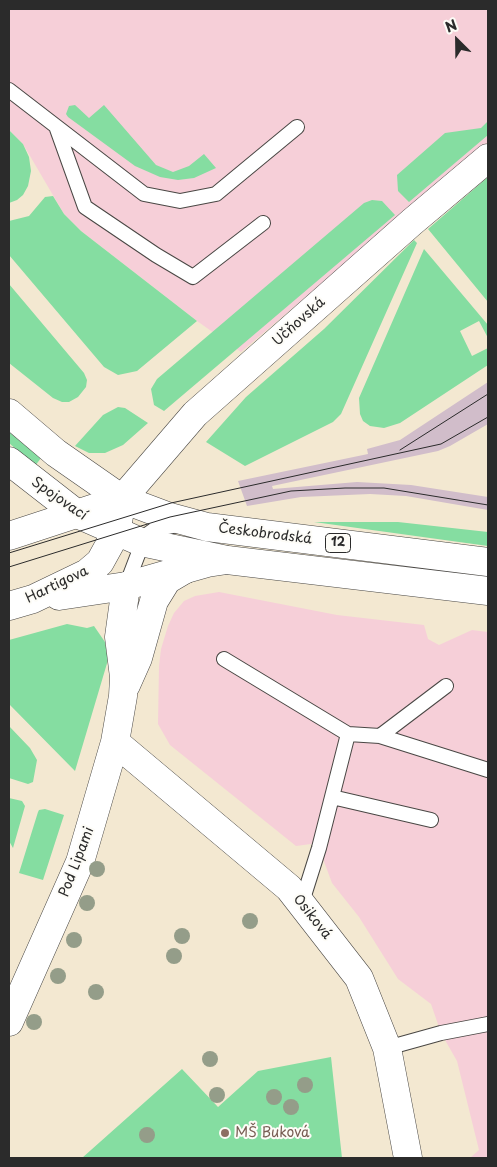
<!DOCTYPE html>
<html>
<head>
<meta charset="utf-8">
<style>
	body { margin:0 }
	#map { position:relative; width:497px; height:1167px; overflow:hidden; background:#f3e8d1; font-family:"Playpen Sans",sans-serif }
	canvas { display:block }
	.frame { position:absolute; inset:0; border:10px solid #2b2b2b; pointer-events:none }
	.north { position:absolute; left:432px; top:15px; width:50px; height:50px; -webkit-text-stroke:4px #fdfcf7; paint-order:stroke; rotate:337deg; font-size:14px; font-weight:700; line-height:20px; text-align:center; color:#2b2b2b }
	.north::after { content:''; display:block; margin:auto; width:18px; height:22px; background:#2b2b2b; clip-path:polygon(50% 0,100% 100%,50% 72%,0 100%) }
</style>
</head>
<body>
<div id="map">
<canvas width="497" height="1167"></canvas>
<div class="frame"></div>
<div class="north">N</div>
</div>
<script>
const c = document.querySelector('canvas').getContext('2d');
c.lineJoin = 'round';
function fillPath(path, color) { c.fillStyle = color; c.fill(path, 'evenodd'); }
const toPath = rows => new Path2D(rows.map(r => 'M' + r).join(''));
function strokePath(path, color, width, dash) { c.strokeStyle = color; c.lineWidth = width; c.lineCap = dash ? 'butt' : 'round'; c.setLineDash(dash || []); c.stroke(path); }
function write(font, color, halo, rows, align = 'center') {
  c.font = font + ' "Playpen Sans",sans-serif'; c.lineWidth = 4; c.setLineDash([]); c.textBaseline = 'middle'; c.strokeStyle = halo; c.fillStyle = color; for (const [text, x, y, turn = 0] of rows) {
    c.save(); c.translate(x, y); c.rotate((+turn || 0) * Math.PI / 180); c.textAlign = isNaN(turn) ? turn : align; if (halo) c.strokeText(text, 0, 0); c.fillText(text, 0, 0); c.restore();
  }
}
const built = toPath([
	[9,9,488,9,488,142,241,352,197,321,81,231,64,214,23,144,9,130],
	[219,592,337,615,424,625,428,639,439,645,472,630,488,632,488,1158,470,1158,479,1150,457,1061,441,1033,431,1004,398,979,359,917,332,883,319,848,311,844,296,846,170,745,158,724,159,666,161,649,168,626,174,613,184,601,195,596]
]);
const industrial = toPath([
	[488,382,488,424,450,446,438,451,272,486,273,489,357,482,411,485,488,497,488,510,406,496,370,494,301,497,247,506,238,481,368,454,367,449,400,440]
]);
const green = toPath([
	[75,105,89,118,104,105,156,165,173,172,189,166,204,154,216,168,194,178,178,180,160,177,135,166,68,117,66,114,69,106],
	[488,121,488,135,409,202,398,191,397,175,445,133,481,128],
	[9,130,23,144,29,157,31,171,28,186,23,195,17,200,9,203],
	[488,177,487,287,488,302,428,229],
	[53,196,64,214,81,231,197,321,137,371,118,375,104,367,9,255,9,221,29,216,45,197],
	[372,200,382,201,395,215,164,411,154,405,151,389,157,379,364,203],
	[414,240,417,243,341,414,333,422,245,466,206,442,246,397,324,329],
	[424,249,488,325,488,338,479,321,460,331,472,356,488,348,488,365,400,423,384,428,370,426,363,421,360,414,359,398],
	[9,284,84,373,87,380,86,387,78,397,69,402,62,402,53,398,9,363],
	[118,407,125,408,148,423,123,445,105,453,89,453,75,446,103,415],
	[9,432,41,458,35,466,9,443],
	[314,522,398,522,488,532,488,546],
	[67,624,87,628,94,626,105,642,108,660,75,771,9,704,9,640],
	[9,726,30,748,37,760,33,782,28,784,9,778],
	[9,798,22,801,25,806,13,848,9,841],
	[45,809,64,815,43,880,19,873,38,812,39,810],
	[331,1057,342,1158,82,1158,182,1069,218,1107,258,1071]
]);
const lane = toPath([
	[9,90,144,194,180,201,216,194,297,127],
	[57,129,85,207,156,255,193,277,263,223],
	[126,586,145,536,155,529,178,525],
	[224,659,348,734],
	[380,736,446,686],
	[332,797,431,820],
	[302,902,319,848,348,734,380,736,488,770],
	[387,1048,441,1033,488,1024]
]);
const street = toPath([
	[122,499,195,414,412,222,488,158],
	[126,685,138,658,154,601,167,580,184,570],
	[115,742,289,888,359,978,387,1048,408,1158],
	[9,1022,80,862,115,742,123,696,124,677,119,637,126,586]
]);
const secondary = toPath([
	[9,536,122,499,116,533,100,562,87,573,33,599,9,606],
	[59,596,126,586,207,563,227,560]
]);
const primary = toPath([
	[9,413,56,453,122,499,170,517,207,527,488,562],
	[9,461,77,514,141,542,227,560,488,591]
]);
const tram = toPath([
	[400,450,488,394],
	[9,553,171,503,441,444,488,417],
	[9,567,170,517,291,491,345,488,384,488,488,505]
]);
const trees = [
	[97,869],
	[87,903],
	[250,921],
	[182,936],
	[74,940],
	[174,956],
	[58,976],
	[96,992],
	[34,1022],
	[210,1059],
	[305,1085],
	[217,1095],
	[274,1097],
	[291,1107],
	[147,1135]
];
const markers = [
	[225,1133,5,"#8d6e63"]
];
const shields = [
	[338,543,25]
];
const shieldNames = [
	["12",338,543]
];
const streetNames = [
	["Učňovská",299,322,-42],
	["Spojovací",59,499,35],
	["Českobrodská",265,534,7],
	["Hartigova",57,585,-26],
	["Pod Lipami",77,862,-69],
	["Osiková",312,917,52]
];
const educationNames = [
	["MŠ Buková",235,1133]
];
fillPath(built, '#f6cfd8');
fillPath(industrial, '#d1bdca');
fillPath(green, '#85dda1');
strokePath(lane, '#494744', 16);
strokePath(street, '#494744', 29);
strokePath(secondary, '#494744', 29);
strokePath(primary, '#494744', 29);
strokePath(lane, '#fff', 14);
strokePath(street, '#fff', 28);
strokePath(secondary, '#fff', 28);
strokePath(primary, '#fff', 28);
strokePath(tram, '#2b2b2b', 1);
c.fillStyle = '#949d89';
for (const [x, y] of trees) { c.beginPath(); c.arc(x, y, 8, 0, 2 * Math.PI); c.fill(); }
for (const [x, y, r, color] of markers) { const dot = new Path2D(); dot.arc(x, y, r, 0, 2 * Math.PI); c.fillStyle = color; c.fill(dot); strokePath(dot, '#fdfcf7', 2); }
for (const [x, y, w] of shields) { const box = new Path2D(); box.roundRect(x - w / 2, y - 9.5, w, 19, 4); c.fillStyle = '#fdfcf7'; c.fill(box); strokePath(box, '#2b2b2b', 1); }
write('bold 12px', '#2b2b2b', null, shieldNames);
write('14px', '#2b2b2b', '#fdfcf7', streetNames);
write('14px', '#785e54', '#fdfcf7', educationNames, 'left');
</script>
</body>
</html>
